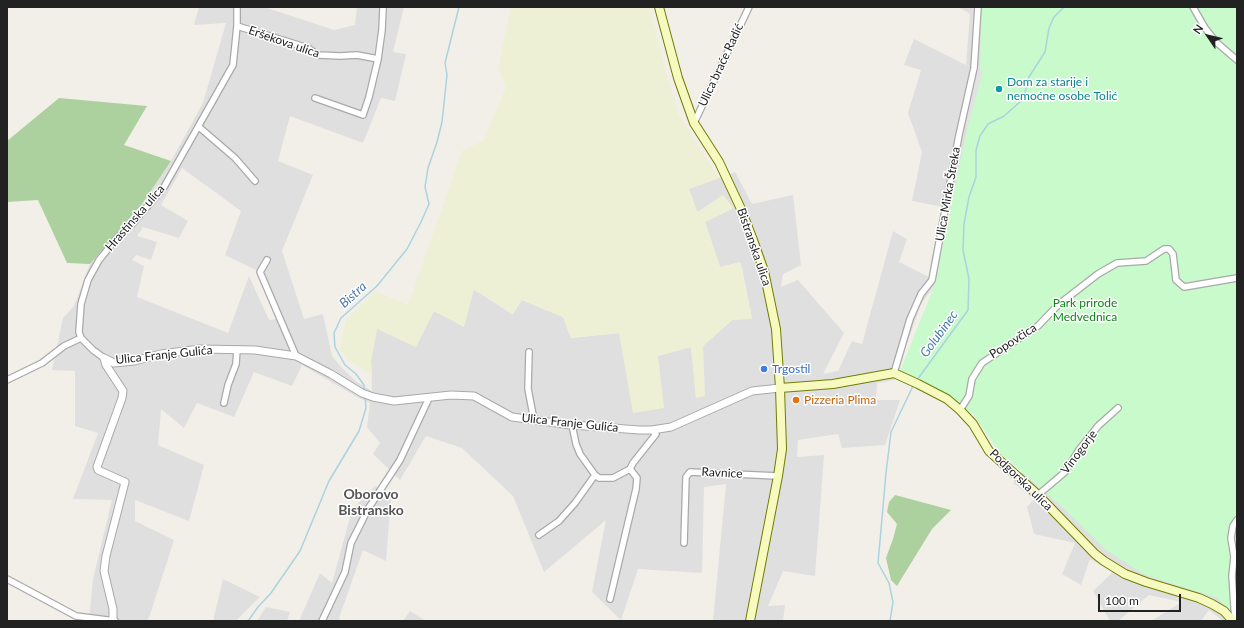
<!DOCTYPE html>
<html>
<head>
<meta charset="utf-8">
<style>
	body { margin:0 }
	#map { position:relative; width:1244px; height:628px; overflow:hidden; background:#f2efe9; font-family:Lato,sans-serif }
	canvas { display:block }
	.frame { position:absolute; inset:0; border:8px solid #222; pointer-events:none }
	.north { position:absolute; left:1188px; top:16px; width:40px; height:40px; -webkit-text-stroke:3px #fff; paint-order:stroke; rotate:305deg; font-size:11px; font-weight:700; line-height:16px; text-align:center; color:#222 }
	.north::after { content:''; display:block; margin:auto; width:14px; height:18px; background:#222; clip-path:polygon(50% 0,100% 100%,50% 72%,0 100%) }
	.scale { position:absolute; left:1098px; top:594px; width:83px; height:18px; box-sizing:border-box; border:2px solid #222; border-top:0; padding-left:5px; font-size:12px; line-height:14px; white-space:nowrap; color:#222; -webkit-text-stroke:3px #fff; paint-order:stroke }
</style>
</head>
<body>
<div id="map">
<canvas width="1244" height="628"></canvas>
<div class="frame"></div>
<div class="north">N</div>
<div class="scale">100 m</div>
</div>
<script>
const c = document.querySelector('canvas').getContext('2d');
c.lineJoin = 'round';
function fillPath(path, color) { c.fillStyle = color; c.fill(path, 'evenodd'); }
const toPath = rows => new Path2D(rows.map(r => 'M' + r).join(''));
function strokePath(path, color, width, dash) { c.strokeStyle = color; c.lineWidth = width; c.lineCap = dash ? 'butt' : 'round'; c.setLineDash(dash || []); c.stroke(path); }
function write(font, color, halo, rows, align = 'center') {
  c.font = font + ' Lato,sans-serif'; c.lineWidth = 3; c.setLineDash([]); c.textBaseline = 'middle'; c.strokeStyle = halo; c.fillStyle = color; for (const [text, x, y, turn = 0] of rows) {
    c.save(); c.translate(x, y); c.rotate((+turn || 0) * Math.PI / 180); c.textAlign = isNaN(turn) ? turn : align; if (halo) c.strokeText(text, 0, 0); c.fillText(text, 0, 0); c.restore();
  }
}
const residential = toPath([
	[199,7,264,7,334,30,355,25,357,7,404,7,393,52,406,54,395,101,381,98,363,143,290,116,278,161,313,175,282,251,304,319,323,314,332,356,342,368,357,382,372,391,371,360,377,329,434,311,464,326,473,289,512,314,522,300,563,317,571,338,619,333,658,356,691,347,696,397,703,346,732,320,752,318,741,263,720,267,705,222,733,208,697,212,689,189,735,172,752,204,793,195,801,265,783,274,781,287,798,280,844,333,823,374,838,371,852,341,862,344,893,231,907,239,899,262,929,277,932,255,961,251,921,304,897,371,895,380,877,383,876,400,900,400,885,445,842,448,838,434,798,440,797,457,824,455,815,576,783,571,768,606,785,605,783,621,713,621,726,484,704,487,702,573,638,569,621,620,592,592,606,520,544,572,513,496,462,448,426,436,400,480,373,454,380,443,367,427,370,403,357,397,302,365,292,386,254,372,234,417,197,403,184,428,161,409,158,445,204,465,189,521,135,500,135,521,174,540,150,615,147,621,89,621,93,579,112,500,73,499,98,433,75,426,75,371,52,370,63,318,74,306,90,264,142,204,171,161,203,103,226,23,194,25],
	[182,168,241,211,225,255,258,271,276,319,269,320,249,276,228,333,137,297,144,266,132,260,136,255,151,260,157,242,137,236,143,227,179,238,188,221,161,205],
	[958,7,1041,7,965,211,912,201,922,152,908,113,921,70,904,65,914,39,966,65,970,14],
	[1076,412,1212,520,1237,621,1223,621,1209,610,1201,621,1151,621,1182,602,1149,595,1118,621,1110,621,1093,591,1113,572,1090,559,1081,585,1062,574,1075,543,1034,534,1027,507,1034,499,1013,483],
	[375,486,391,498,386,561,363,550,339,618,341,621,299,621,320,573,332,583,352,510],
	[223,579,260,597,236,621,213,621],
	[266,607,290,612,287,621,257,621],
	[410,611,426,621,403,621]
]);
const farmland = toPath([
	[511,7,650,7,664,66,679,115,719,178,689,189,697,212,723,195,734,208,705,222,720,267,740,262,752,319,732,320,703,346,705,396,696,398,691,347,658,356,664,408,633,413,619,333,571,338,563,317,522,300,513,314,474,289,464,327,434,311,416,347,377,329,371,360,372,376,350,361,339,349,346,320,375,291,408,305,462,151,484,140,506,87,498,68]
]);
const forest = toPath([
	[59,98,147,106,124,145,171,161,142,204,90,264,67,263,38,200,7,202,7,141],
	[895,495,951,510,932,529,897,586,891,580,886,558,893,539,897,524,887,512,889,502]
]);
const park = toPath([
	[982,7,1237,7,1237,617,1217,598,1145,575,1106,550,1064,509,999,452,973,414,941,391,900,371,935,284,980,66]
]);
const parking = toPath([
	[977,67,983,71,968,126,963,124]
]);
const stream = toPath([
	[917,380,968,310,969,279,963,250,964,224,969,197,976,177,976,150,980,136,988,124,1004,116,1021,101,1025,92,1029,77,1045,52,1049,28,1054,17,1064,7],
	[364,392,364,385,356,374,345,365,335,347,334,333,341,318,377,286,407,249,421,222,429,204,425,187,428,168,437,142,442,122,447,75,445,63,459,7],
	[248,621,258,607,271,593,300,551,329,481,359,431,366,408,365,396],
	[890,621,893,602,889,583,878,563,886,473,891,432,914,384]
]);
const minor = toPath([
	[1193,7,1205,28,1216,42,1237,60],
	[237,26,308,48,318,55,340,56,357,55,378,59],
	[315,98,363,115,369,97,378,59,382,30,383,8],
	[694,123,749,7],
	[199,127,235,158,255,181],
	[267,260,260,272,296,356],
	[529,352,528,389,534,420],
	[104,358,93,350,81,338,79,332,81,304,88,280,99,260,117,238,134,222,164,187,233,65,237,26,237,7],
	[894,373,910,319,921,294,932,280,959,135,974,68,978,7],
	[7,380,42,363,64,346,81,338],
	[224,403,228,385,236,364,237,349],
	[960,410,969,396,972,379,982,363,1038,326,1058,305,1098,274,1117,263,1146,261,1164,249,1169,249,1173,254,1176,280,1184,287,1237,278],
	[572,425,576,444,580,454,595,475,599,478,613,478,630,469],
	[1038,495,1065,472,1079,450,1098,426,1118,408],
	[539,535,559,521,575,503,595,475],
	[684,543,686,477,690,472,778,476],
	[7,579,76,616,115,621],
	[610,599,636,489,637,478,630,469,633,463,656,434,652,430],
	[322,621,345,572,351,543,368,509,400,460,429,398],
	[1235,621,1232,576,1234,557,1231,538,1233,526,1237,520]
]);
const tertiary = toPath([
	[104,358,114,363,134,361,161,354,200,349,255,350,296,356,331,374,362,393,373,397,394,401,451,395,474,396,512,417,572,425,639,430,652,430,671,427,752,391,780,388],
	[104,358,106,365,123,391,122,398,97,467,98,470,125,482,106,556,104,571,113,609,113,621]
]);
const secondary = toPath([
	[659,7,678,78,694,123,719,162,741,209,753,240,764,271,776,329,780,388,782,449,778,476,750,621],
	[780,388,833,384,894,373,918,384,947,399,960,410,973,424,989,451,1038,495,1095,554,1104,561,1125,574,1146,582,1199,598,1212,604,1224,611,1233,621]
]);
const markers = [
	[999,89,4,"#0f9aa8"],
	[764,369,4,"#3f7fe0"],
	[796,400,4,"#e8710a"]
];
const streetNames = [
	["Eršekova ulica",284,42,19],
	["Ulica braće Radić",721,65,-65],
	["Ulica Mirka Štreka",948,194,-80],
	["Hrastinska ulica",135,218,-49],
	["Bistranska ulica",754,247,71],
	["Popovčica",1013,341,-33],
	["Ulica Franje Gulića",164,355,-6],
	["Ulica Franje Gulića",570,423,6],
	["Vinogorje",1079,452,-53],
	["Ravnice",722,473,3],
	["Podgorska ulica",1021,480,44]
];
const cultureNames = [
	["Dom za starije i",1007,82],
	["nemoćne osobe Tolić",1007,96]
];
const parkNames = [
	["Park prirode",1085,303],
	["Medvednica",1085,317]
];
const shopNames = [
	["Trgostil",772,369]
];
const foodNames = [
	["Pizzeria Plima",804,400]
];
const waterNames = [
	["Bistra",353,295,-42],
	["Golubinec",939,334,-54]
];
const quarterNames = [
	["Oborovo",371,494],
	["Bistransko",371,510]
];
fillPath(residential, '#e0dfdf');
fillPath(farmland, '#eef0d5');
fillPath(forest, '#add19e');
fillPath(park, '#c8facc');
fillPath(parking, '#e2e2e2');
strokePath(stream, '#aad3df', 1.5);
strokePath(minor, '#a9a9a9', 8);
strokePath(tertiary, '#a9a9a9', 9);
strokePath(secondary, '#707d05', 10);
strokePath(minor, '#fff', 5.5);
strokePath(tertiary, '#fff', 7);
strokePath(secondary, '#f7fabf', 8);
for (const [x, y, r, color] of markers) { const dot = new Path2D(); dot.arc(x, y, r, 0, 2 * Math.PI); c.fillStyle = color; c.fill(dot); strokePath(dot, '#fff', 1.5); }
write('12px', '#222', '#fff', streetNames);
write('12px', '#0d838f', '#fff', cultureNames, 'left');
write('12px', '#0c8416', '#fff', parkNames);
write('12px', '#366cbe', '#fff', shopNames, 'left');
write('12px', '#c56008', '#fff', foodNames, 'left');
write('italic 13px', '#4a7aab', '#fff', waterNames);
write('bold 14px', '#555', '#fff', quarterNames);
</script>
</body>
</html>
